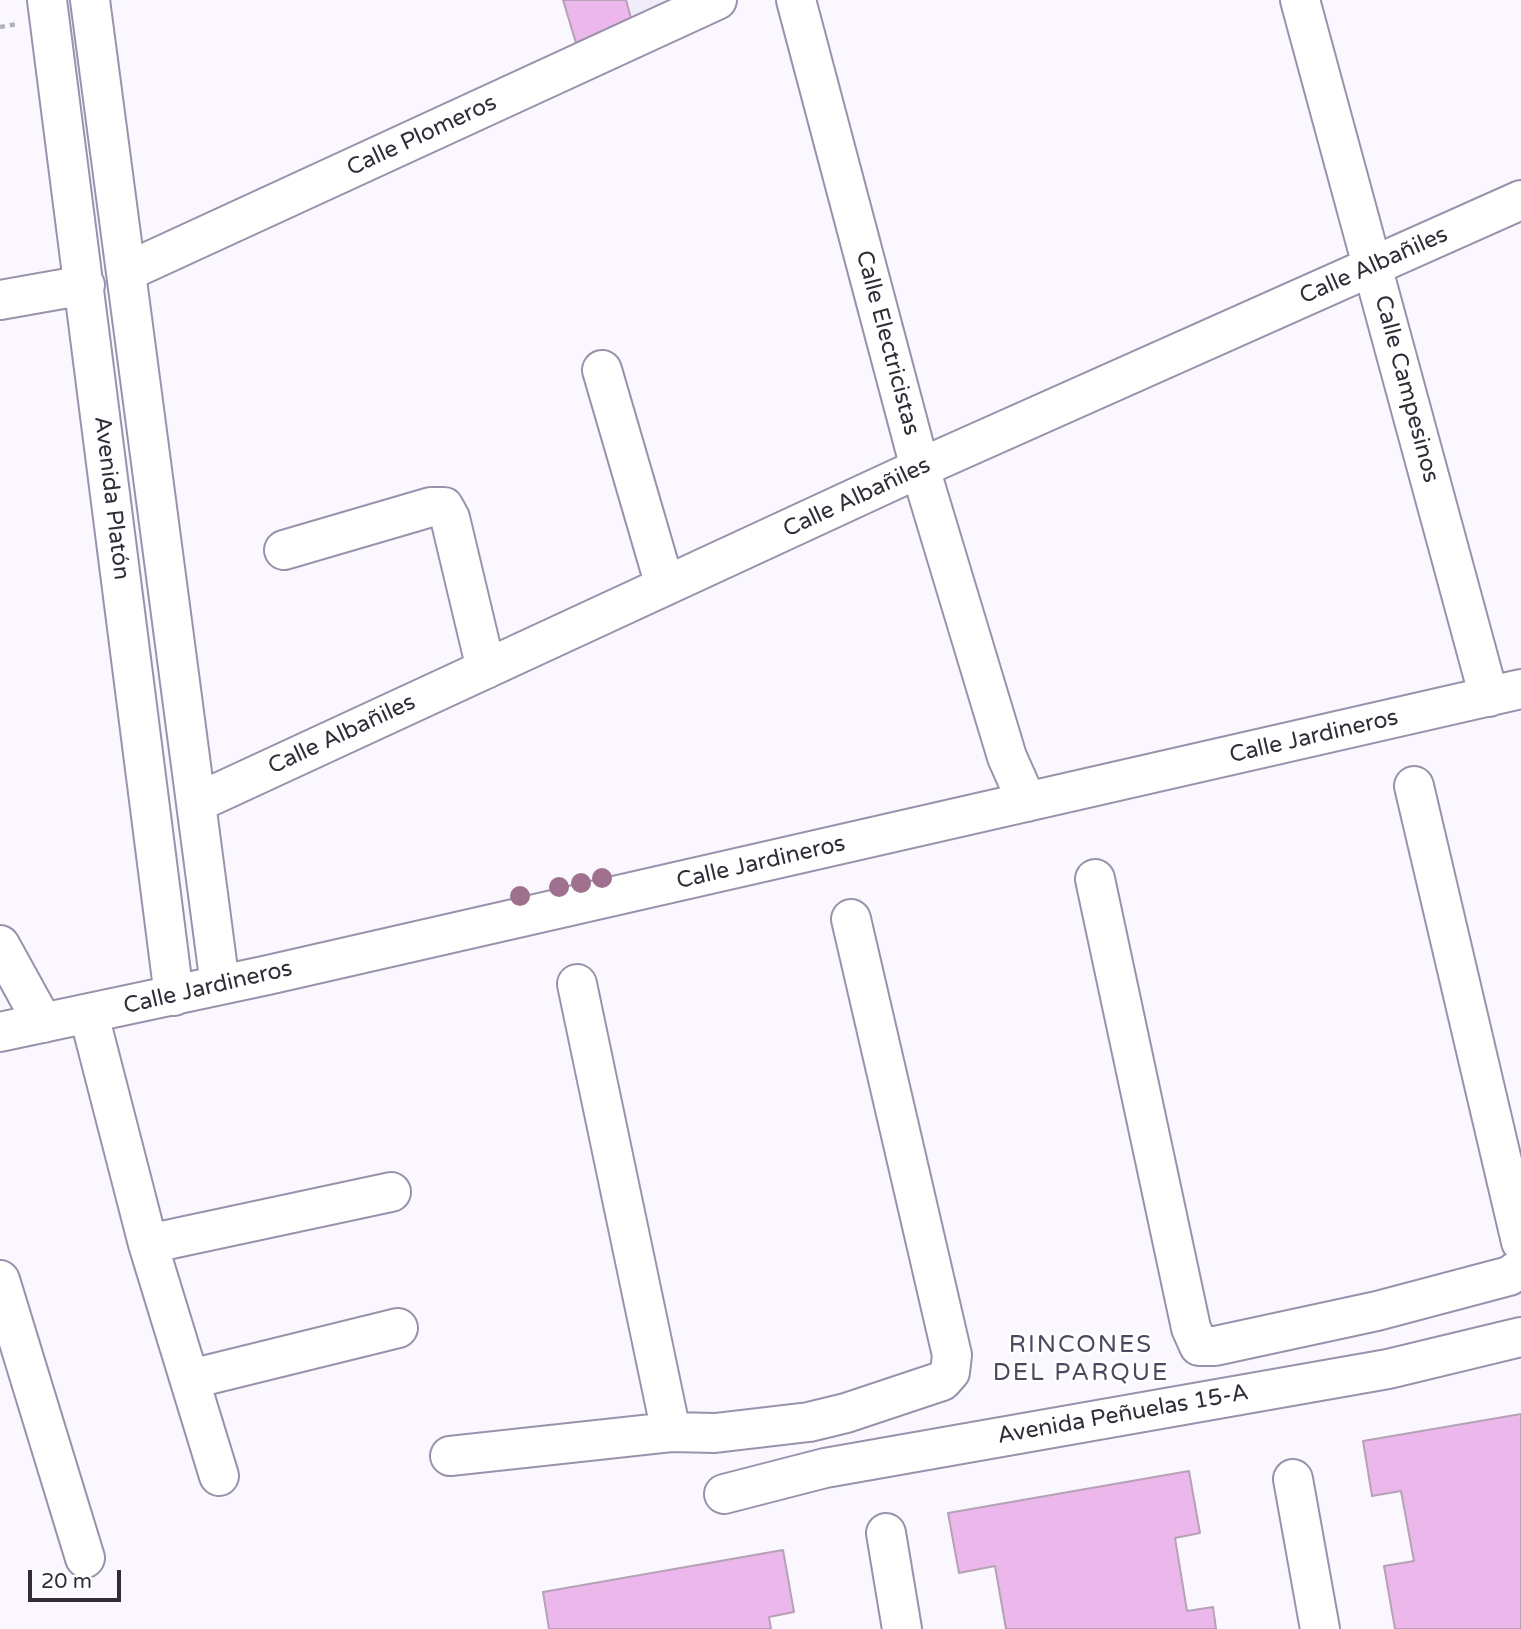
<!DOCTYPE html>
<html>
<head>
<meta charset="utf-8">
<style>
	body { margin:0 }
	#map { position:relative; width:1521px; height:1629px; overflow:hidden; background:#faf8fe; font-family:"Varela Round",sans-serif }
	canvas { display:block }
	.scale { position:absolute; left:28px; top:1570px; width:93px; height:32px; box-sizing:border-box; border:4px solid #302d38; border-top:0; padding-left:9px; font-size:21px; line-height:24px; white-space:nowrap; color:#302d38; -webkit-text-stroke:5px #fff; paint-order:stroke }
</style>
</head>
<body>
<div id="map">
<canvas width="1521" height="1629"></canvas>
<div class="scale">20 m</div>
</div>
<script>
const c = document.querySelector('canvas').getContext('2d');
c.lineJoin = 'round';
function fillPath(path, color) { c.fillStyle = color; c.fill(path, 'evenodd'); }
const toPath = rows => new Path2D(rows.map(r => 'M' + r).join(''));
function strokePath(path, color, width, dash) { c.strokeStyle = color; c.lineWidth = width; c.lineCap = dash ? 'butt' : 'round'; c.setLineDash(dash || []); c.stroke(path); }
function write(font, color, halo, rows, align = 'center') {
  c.font = font + ' "Varela Round",sans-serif'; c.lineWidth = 5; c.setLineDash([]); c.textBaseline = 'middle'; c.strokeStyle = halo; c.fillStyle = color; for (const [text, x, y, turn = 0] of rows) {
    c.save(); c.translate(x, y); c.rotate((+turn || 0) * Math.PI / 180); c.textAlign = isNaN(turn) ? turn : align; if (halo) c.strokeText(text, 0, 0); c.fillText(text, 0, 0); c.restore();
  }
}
const built = toPath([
	[626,0,672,0,631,18]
]);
const building = toPath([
	[563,0,626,0,631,18,576,43,563,0],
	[1521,1414,1521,1629,1395,1629,1384,1566,1414,1561,1401,1491,1372,1496,1363,1441,1521,1414],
	[1189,1471,1200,1533,1175,1538,1187,1611,1213,1607,1216,1629,1006,1629,995,1566,959,1573,948,1513,1189,1471],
	[783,1550,794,1612,769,1617,771,1629,549,1629,543,1592,783,1550]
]);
const path = toPath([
	[0,27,17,24]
]);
const minor = toPath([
	[47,0,174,996],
	[90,0,220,985],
	[796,0,920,468,1007,757,1027,802],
	[1300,0,1489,697],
	[126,272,717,0],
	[0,300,85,285],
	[602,370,665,586],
	[284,550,431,507,444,507,450,518,486,669],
	[1414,786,1521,1242],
	[196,803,920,468,1521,200],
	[1095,879,1191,1328,1199,1346,1215,1346,1377,1311,1509,1276,1521,1268],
	[0,945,43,1023],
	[577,984,671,1432],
	[89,1015,148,1244,219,1476],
	[0,1032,268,975,1521,689],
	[148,1244,391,1192],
	[0,1280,85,1558],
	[191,1379,398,1328],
	[450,1456,671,1432,715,1433,809,1422,846,1413,942,1381,950,1372,952,1355,851,919],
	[1293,1479,1320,1629],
	[724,1494,825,1468,1388,1369,1521,1337],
	[886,1533,902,1629]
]);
const trees = [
	[602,878],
	[581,883],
	[559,887],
	[520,896]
];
const streetNames = [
	["Calle Plomeros",422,136,-25],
	["Calle Albañiles",1374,266,-24],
	["Calle Electricistas",887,343,75],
	["Calle Campesinos",1406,389,75],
	["Avenida Platón",111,498,83],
	["Calle Albañiles",857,498,-25],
	["Calle Albañiles",342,735,-25],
	["Calle Jardineros",1314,737,-13],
	["Calle Jardineros",761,863,-13],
	["Calle Jardineros",208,988,-13],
	["Avenida Peñuelas 15-A",1123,1415,-10]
];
const neighbourhoodNames = [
	["RINCONES",1081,1346],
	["DEL PARQUE",1081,1374]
];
fillPath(built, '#f0ecfa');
fillPath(building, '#ecb8ec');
strokePath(building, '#b6a1b6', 2);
strokePath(minor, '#9a92ac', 42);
strokePath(path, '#b2b0b8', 4.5, [5, 5]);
strokePath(minor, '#fff', 38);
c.fillStyle = '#a0718e';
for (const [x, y] of trees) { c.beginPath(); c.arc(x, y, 10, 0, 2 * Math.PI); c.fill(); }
write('23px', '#302d38', '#fff', streetNames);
c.letterSpacing = '2px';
write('24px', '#4e475e', '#fff', neighbourhoodNames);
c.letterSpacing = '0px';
</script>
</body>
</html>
